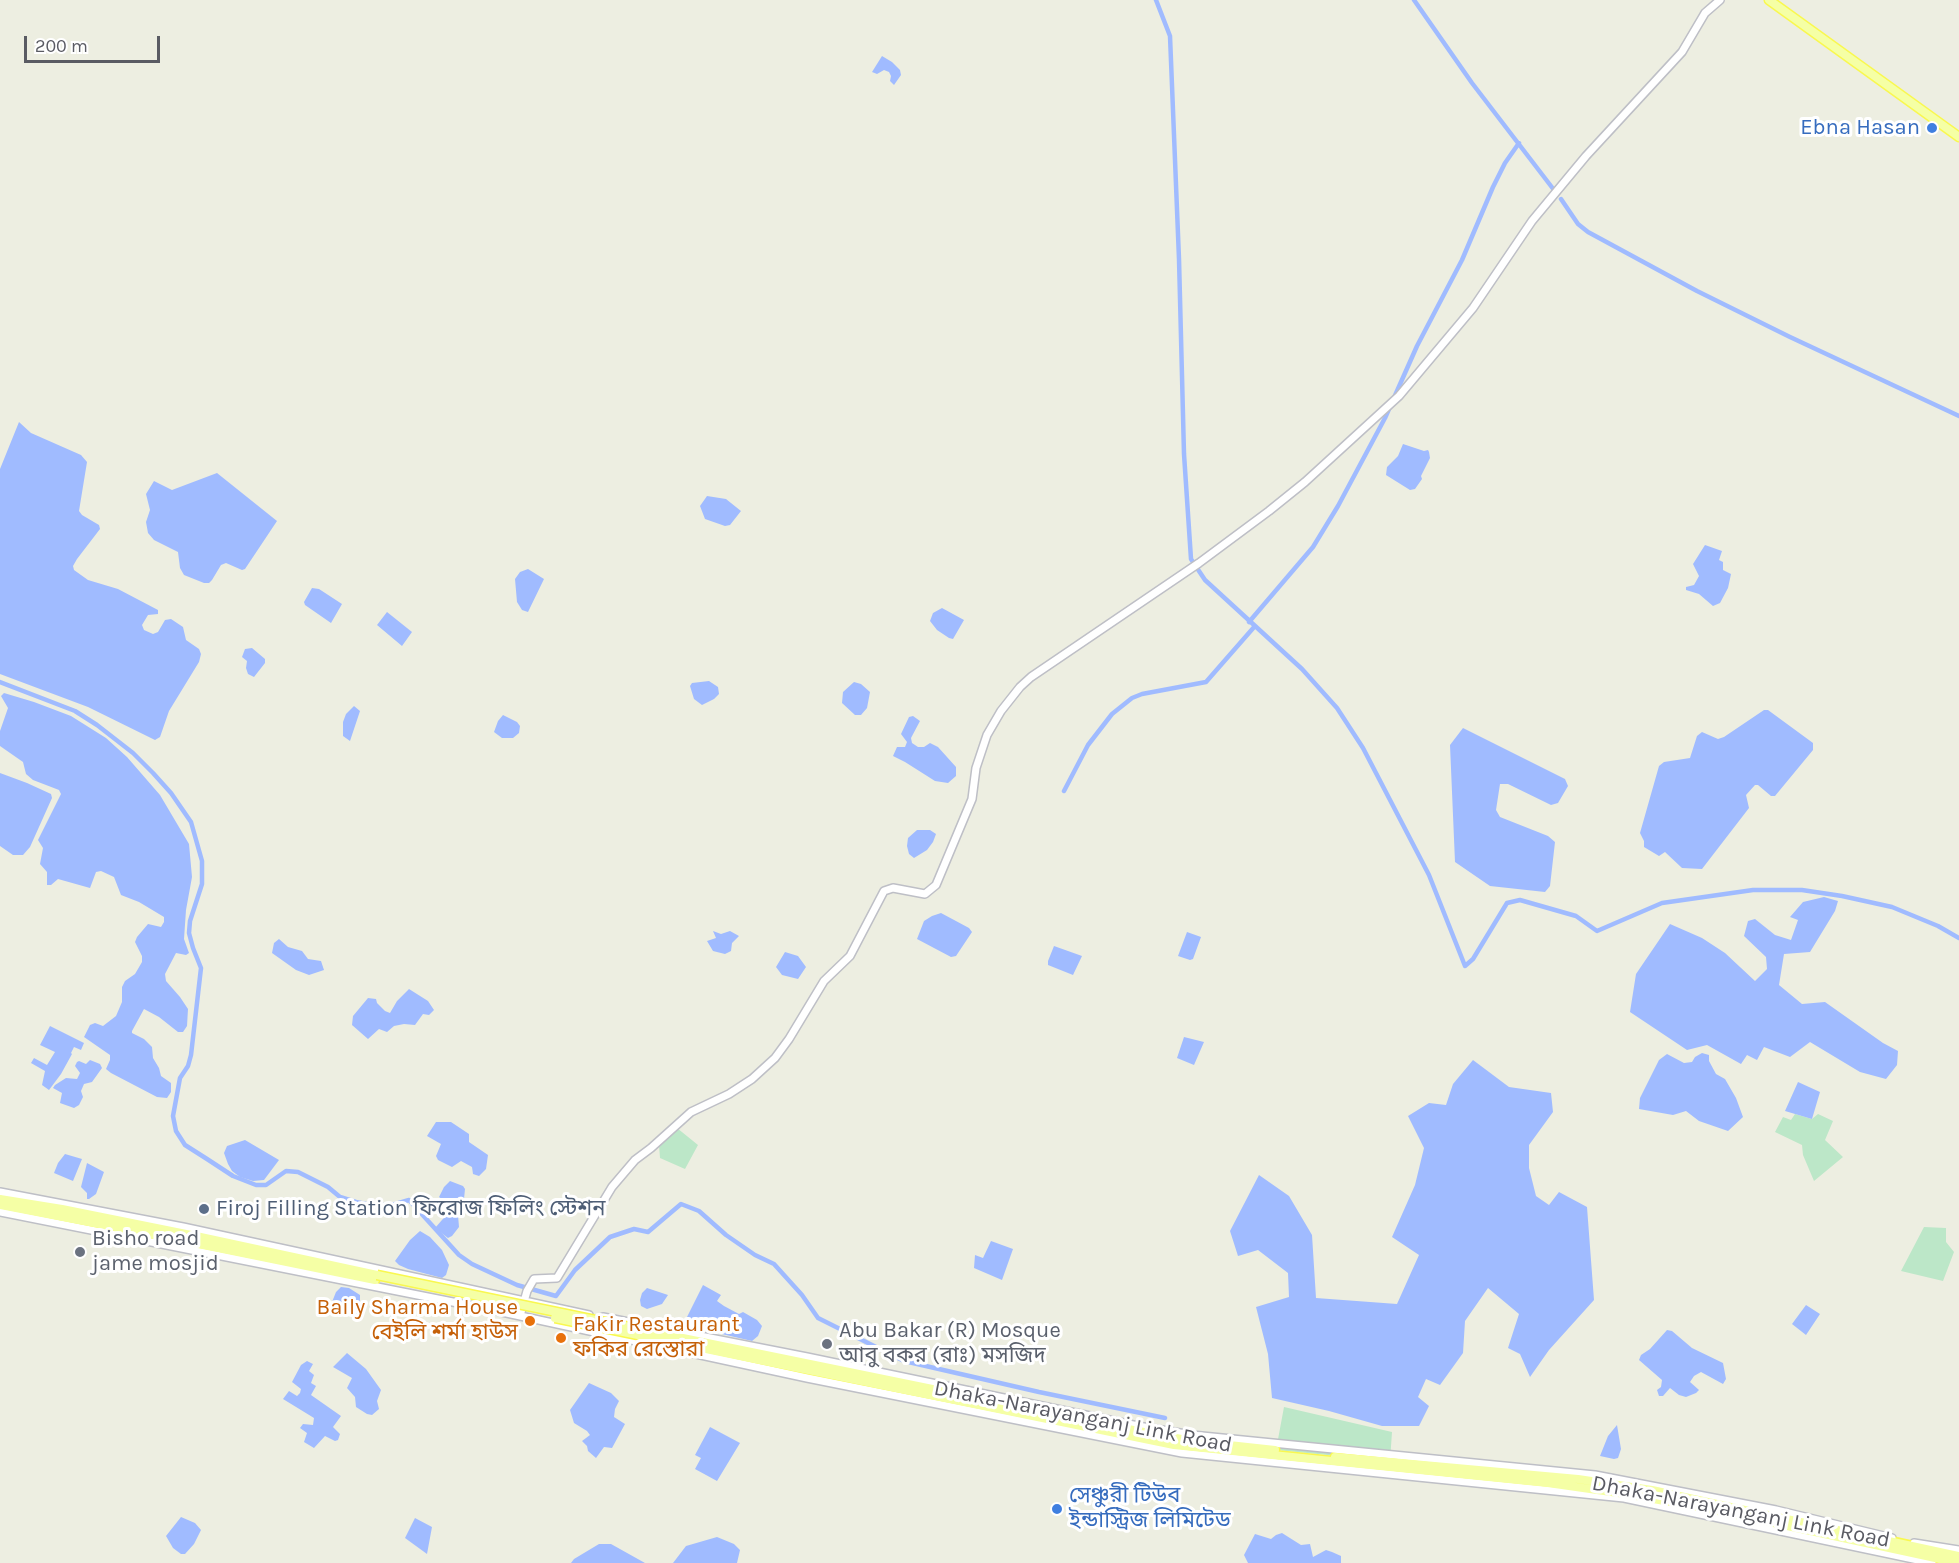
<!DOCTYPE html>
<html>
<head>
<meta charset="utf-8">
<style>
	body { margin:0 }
	#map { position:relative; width:1959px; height:1563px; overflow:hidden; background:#edeee1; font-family:Karla,sans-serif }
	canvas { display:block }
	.scale { position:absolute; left:24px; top:36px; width:136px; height:27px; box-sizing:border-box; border:3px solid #5a5b63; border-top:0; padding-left:8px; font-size:18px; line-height:21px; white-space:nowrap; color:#5a5b63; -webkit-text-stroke:4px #fff; paint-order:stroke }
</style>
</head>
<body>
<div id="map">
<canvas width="1959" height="1563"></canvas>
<div class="scale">200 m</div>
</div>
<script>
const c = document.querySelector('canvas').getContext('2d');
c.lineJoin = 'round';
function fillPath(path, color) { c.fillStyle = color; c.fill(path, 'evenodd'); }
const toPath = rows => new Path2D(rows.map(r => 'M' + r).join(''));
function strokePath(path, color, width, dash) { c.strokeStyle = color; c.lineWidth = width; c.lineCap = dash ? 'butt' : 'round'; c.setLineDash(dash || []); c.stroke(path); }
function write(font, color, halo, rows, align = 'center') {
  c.font = font + ' Karla,"Noto Sans Bengali",sans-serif'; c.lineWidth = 6; c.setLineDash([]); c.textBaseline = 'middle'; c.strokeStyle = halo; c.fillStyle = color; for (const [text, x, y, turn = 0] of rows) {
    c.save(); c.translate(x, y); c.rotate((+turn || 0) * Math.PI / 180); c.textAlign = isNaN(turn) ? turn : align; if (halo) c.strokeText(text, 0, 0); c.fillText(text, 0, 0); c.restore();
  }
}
const green = toPath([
	[1795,1114,1812,1119,1818,1114,1833,1121,1825,1140,1843,1157,1814,1181,1803,1155,1802,1145,1775,1132,1783,1117,1791,1120],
	[677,1128,698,1145,685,1169,660,1158,659,1145],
	[1924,1227,1946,1228,1946,1242,1954,1252,1943,1281,1901,1271],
	[1284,1407,1392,1432,1390,1461,1276,1450]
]);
const water = toPath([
	[882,56,892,62,900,70,901,75,894,85,890,81,891,76,889,72,884,70,877,74,872,72],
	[19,422,31,433,81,455,87,462,79,511,82,515,99,525,100,529,77,559,73,566,74,570,88,580,118,589,158,610,158,614,148,615,142,625,144,630,153,634,158,632,165,620,171,619,183,627,186,640,199,649,201,654,199,662,169,711,160,737,155,740,88,707,0,674,0,469],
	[1403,444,1424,451,1428,450,1429,452,1430,458,1421,476,1422,479,1415,489,1410,490,1386,475,1387,467,1398,456],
	[217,473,277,521,245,569,242,570,226,563,221,565,212,580,209,583,204,583,184,575,180,568,178,552,154,540,148,533,146,522,150,510,146,494,154,481,172,490],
	[707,496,726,499,741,511,730,525,725,526,705,519,700,506],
	[1705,545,1722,551,1719,560,1723,562,1723,570,1731,574,1728,588,1720,603,1713,606,1699,594,1686,590,1686,587,1694,585,1699,576,1693,564],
	[528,569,544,579,528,612,522,610,517,602,515,579,520,572],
	[312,588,319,589,342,604,331,623,305,605,304,602],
	[942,608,964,620,953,639,949,638,937,630,930,621,933,613],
	[387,612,412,632,402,646,377,625],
	[252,648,265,659,265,663,254,677,248,674,246,668,247,661,242,657,245,649],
	[709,681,718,687,719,694,714,699,702,705,694,699,690,686,692,683],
	[854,682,861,684,870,692,867,708,861,715,855,715,842,703,843,692],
	[4,693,34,702,71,716,106,738,127,757,160,795,189,844,192,877,186,910,184,939,189,953,186,955,176,953,165,974,166,981,180,997,188,1009,187,1026,183,1032,178,1032,159,1017,144,1009,132,1031,132,1033,144,1039,152,1047,153,1058,159,1068,161,1076,171,1083,171,1092,167,1098,157,1097,111,1073,106,1069,110,1060,110,1055,84,1037,90,1025,95,1023,103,1026,116,1016,122,1002,122,987,125,981,135,974,142,962,142,956,135,942,137,937,148,924,161,927,164,922,164,917,139,902,121,895,114,877,101,871,96,872,90,888,58,879,51,885,47,885,47,872,40,864,43,848,38,840,61,794,59,790,33,780,26,774,23,762,0,746,0,731,8,708,1,696],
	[354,706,360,711,350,741,343,736,343,722,346,714],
	[1764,710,1768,710,1813,743,1813,750,1775,796,1771,796,1758,785,1755,785,1746,795,1749,808,1702,869,1682,868,1665,852,1659,856,1644,847,1644,841,1640,833,1659,766,1664,762,1690,758,1697,736,1702,732,1718,739,1724,737],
	[503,715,517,722,520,726,519,733,513,738,502,738,494,732,498,721],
	[913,716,920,721,911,738,912,743,918,747,924,747,930,743,938,747,956,767,956,776,948,783,935,781,905,762,893,756,897,747,905,747,907,742,901,734,909,717],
	[1463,728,1565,779,1568,786,1558,803,1551,805,1508,784,1500,784,1496,810,1500,817,1548,836,1555,842,1550,886,1545,892,1490,886,1455,862,1450,745],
	[0,773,27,783,51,794,52,798,30,847,23,855,13,855,0,846],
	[917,830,930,830,936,834,933,842,927,850,914,858,909,854,907,846,908,838],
	[1824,897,1838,901,1835,911,1810,952,1784,954,1779,985,1802,1004,1825,1002,1883,1043,1898,1051,1897,1065,1886,1079,1860,1072,1810,1042,1790,1057,1764,1047,1757,1060,1747,1055,1741,1064,1707,1045,1687,1050,1630,1012,1636,974,1670,924,1702,938,1725,953,1755,981,1767,969,1766,957,1744,936,1748,921,1755,919,1775,935,1791,940,1798,920,1790,917,1803,902],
	[941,913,969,928,972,932,956,956,951,957,917,939,924,921,932,916],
	[713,931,721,934,730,931,739,936,732,943,731,951,725,954,713,951,707,941,716,938],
	[1187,932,1201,937,1193,959,1190,960,1178,956],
	[279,939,288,947,302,951,308,959,321,961,324,970,309,975,296,970,272,953,274,943],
	[1054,946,1082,956,1073,975,1048,965,1048,961],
	[785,952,798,956,806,967,798,979,782,975,776,967],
	[409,989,428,1001,434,1010,429,1015,423,1014,415,1025,404,1024,394,1026,387,1032,379,1029,368,1039,352,1025,353,1016,368,998,376,999,377,1003,385,1011,390,1013,397,1001],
	[50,1026,84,1043,81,1050,74,1047,71,1053,72,1054,61,1074,49,1090,42,1085,45,1071,31,1063,34,1058,47,1065,55,1052,40,1045],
	[1184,1037,1204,1042,1194,1065,1177,1058],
	[1702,1053,1709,1055,1709,1061,1716,1074,1725,1079,1736,1098,1743,1117,1728,1131,1699,1121,1686,1111,1673,1115,1639,1109,1640,1098,1659,1060,1667,1054,1684,1063,1692,1062,1695,1057],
	[90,1060,100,1064,102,1068,92,1082,84,1084,81,1091,83,1097,79,1105,74,1108,60,1103,62,1093,53,1088,55,1085,66,1078,77,1079,80,1073,75,1066,77,1062,79,1061,86,1064],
	[1473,1060,1509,1087,1551,1093,1553,1112,1529,1145,1529,1168,1536,1196,1549,1205,1559,1192,1587,1207,1594,1300,1549,1350,1530,1377,1520,1354,1508,1348,1519,1314,1488,1288,1465,1321,1463,1353,1440,1385,1426,1379,1418,1397,1429,1406,1419,1426,1382,1426,1329,1411,1272,1398,1268,1354,1256,1307,1289,1297,1288,1273,1258,1250,1238,1256,1230,1231,1259,1175,1289,1196,1312,1235,1316,1298,1397,1304,1419,1255,1392,1237,1415,1185,1424,1148,1408,1116,1429,1103,1446,1105,1453,1084],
	[1798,1082,1820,1092,1812,1119,1785,1111],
	[436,1122,451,1122,469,1134,469,1142,488,1155,486,1169,479,1176,473,1174,472,1167,461,1161,452,1167,438,1160,436,1156,441,1144,427,1136],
	[245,1140,279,1160,264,1180,253,1181,240,1177,232,1171,228,1164,224,1153,227,1146],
	[65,1154,82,1159,73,1181,54,1173,58,1163],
	[87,1163,104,1172,96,1194,89,1199,87,1199,87,1193,81,1187],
	[450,1181,463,1186,465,1189,464,1199,474,1208,471,1211,462,1208,460,1210,458,1215,459,1227,452,1236,448,1238,435,1228,449,1212,450,1205,439,1197,444,1187],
	[420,1231,430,1237,442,1250,449,1265,446,1275,442,1278,408,1269,399,1265,395,1261,410,1240],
	[991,1241,1013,1249,1002,1280,974,1268,975,1255,983,1258],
	[703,1285,721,1295,717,1301,724,1306,739,1314,743,1312,757,1320,762,1326,758,1336,752,1341,687,1326,686,1319],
	[341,1287,349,1288,360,1295,360,1305,354,1313,348,1312,332,1302,336,1292],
	[647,1288,668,1295,662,1304,647,1309,641,1306,640,1300,642,1293],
	[1806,1305,1820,1314,1806,1335,1792,1324],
	[1667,1330,1672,1331,1692,1348,1723,1363,1726,1379,1723,1384,1701,1372,1694,1376,1690,1382,1699,1390,1696,1393,1686,1397,1679,1395,1670,1388,1663,1396,1659,1396,1657,1390,1661,1387,1662,1380,1639,1360,1641,1355,1650,1349],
	[347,1353,366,1369,381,1390,377,1401,379,1409,372,1415,367,1414,356,1407,355,1397,347,1388,352,1378,333,1367],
	[307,1361,313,1364,309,1371,314,1375,311,1383,316,1386,311,1395,341,1416,333,1427,340,1434,338,1440,335,1441,325,1436,314,1448,304,1442,307,1433,300,1428,303,1424,313,1425,314,1418,283,1399,289,1391,297,1396,300,1393,301,1389,292,1382,301,1365],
	[589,1383,611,1393,619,1401,615,1409,614,1417,625,1424,612,1448,604,1447,596,1458,588,1451,587,1446,582,1441,590,1435,587,1431,574,1423,570,1410],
	[1617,1425,1621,1449,1618,1458,1614,1459,1600,1456,1608,1436],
	[710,1427,740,1443,717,1481,695,1469,701,1458,695,1455],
	[181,1517,195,1523,201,1530,194,1544,185,1554,181,1554,173,1548,166,1536],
	[415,1518,432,1527,427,1554,405,1538],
	[1282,1533,1301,1545,1310,1544,1313,1557,1326,1550,1332,1552,1341,1556,1341,1563,1248,1563,1244,1555,1255,1534,1271,1539,1276,1535],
	[717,1537,734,1544,740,1550,737,1563,673,1563,686,1546],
	[599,1544,611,1544,645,1563,571,1563,574,1559]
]);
const canal = toPath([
	[1156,0,1170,36,1179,259,1184,454,1191,559,1205,580,1302,669,1337,708,1363,748,1429,875,1465,966,1473,959,1507,903,1520,900,1576,916,1597,931,1662,903,1753,890,1802,890,1842,896,1892,907,1938,926,1959,938],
	[1414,0,1472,83,1554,190],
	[1561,199,1578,224,1588,232,1697,291,1790,337,1959,416],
	[1249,622,1313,547,1338,506,1385,418,1417,346,1462,260,1493,187,1505,163,1519,143],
	[0,682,75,711,97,725,133,753,153,773,171,793,191,822,202,861,202,884,190,921,189,933,193,948,201,968,191,1055,188,1066,180,1078,173,1116,176,1131,185,1145,207,1159,233,1176,256,1185,266,1185,286,1171,298,1172,328,1187,340,1197,356,1202,371,1205,392,1205,409,1200,459,1255,472,1264,517,1285,556,1296,575,1270,610,1237,634,1229,648,1232,681,1204,699,1211,726,1235,755,1255,774,1264,802,1295,818,1318,904,1361,1039,1392,1165,1418],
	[1064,791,1088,745,1112,714,1132,698,1142,694,1206,682,1255,626]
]);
const tertiary = toPath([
	[0,1192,183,1227,589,1315],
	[0,1212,488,1309,807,1378,1182,1453,1624,1498,1932,1563],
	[520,1316,527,1291,534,1279,557,1278,612,1187,635,1160,651,1148,691,1112,729,1094,752,1079,775,1058,789,1039,824,981,850,956,884,891,893,888,925,894,936,885,972,799,976,768,987,735,1001,711,1020,687,1031,677,1199,563,1269,511,1305,482,1399,396,1473,308,1532,221,1586,156,1682,52,1705,13,1720,0],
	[603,1317,807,1357,1138,1426,1192,1435,1595,1475,1776,1510,1892,1538],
	[1914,1543,1959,1550]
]);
const primary = toPath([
	[1769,0,1959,137],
	[0,1199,62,1209,196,1236,377,1275],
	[0,1205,115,1227,375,1280],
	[673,1336,1128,1429,1192,1441,1275,1450],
	[672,1342,1174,1445,1548,1483,1625,1494,1704,1508,1958,1563],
	[1335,1457,1578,1479,1652,1490,1959,1556]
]);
const primaryBridge = toPath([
	[377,1275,673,1336],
	[555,1318,672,1342]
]);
const markers = [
	[1932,128,6,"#3f7fe0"],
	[204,1209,6,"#5c6f8a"],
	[80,1252,6,"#6b7280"],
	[530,1321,6,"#e8710a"],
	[561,1338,6,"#e8710a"],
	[827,1344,6,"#6b7280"],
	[1057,1509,6,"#3f7fe0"]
];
const shopNames = [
	["Ebna Hasan",1920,128],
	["সেঞ্চুরী টিউব",1069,1496,"left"],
	["ইন্ডাস্ট্রিজ লিমিটেড",1069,1521,"left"]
];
const serviceNames = [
	["Firoj Filling Station ফিরোজ ফিলিং স্টেশন",216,1209]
];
const worshipNames = [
	["Bisho road",92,1239],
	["jame mosjid",92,1264],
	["Abu Bakar (R) Mosque",839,1331],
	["আবু বকর (রাঃ) মসজিদ",839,1356]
];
const foodNames = [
	["Baily Sharma House",518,1308],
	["বেইলি শর্মা হাউস",518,1333],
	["Fakir Restaurant",573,1325,"left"],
	["ফকির রেস্তোরা",573,1350,"left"]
];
const streetNames = [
	["Dhaka-Narayanganj Link Road",1083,1417,11],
	["Dhaka-Narayanganj Link Road",1741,1512,11]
];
fillPath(green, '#bce7c8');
fillPath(water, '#a0bbff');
strokePath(canal, '#a0bbff', 4.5);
strokePath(tertiary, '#bebfc6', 10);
strokePath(primary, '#f9f84f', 11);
strokePath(tertiary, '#fff', 7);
strokePath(primary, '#f5ffa5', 8);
strokePath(primaryBridge, '#f9f84f', 11, []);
strokePath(primaryBridge, '#f5ffa5', 8);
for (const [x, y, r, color] of markers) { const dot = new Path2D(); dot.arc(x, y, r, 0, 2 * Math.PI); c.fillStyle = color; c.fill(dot); strokePath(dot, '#fff', 2); }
write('22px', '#366cbe', '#fff', shopNames, 'right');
write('22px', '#4e5e75', '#fff', serviceNames, 'left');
write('22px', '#5b616d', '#fff', worshipNames, 'left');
write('22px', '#c56008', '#fff', foodNames, 'right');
write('22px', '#5a5b63', '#fff', streetNames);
</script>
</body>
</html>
